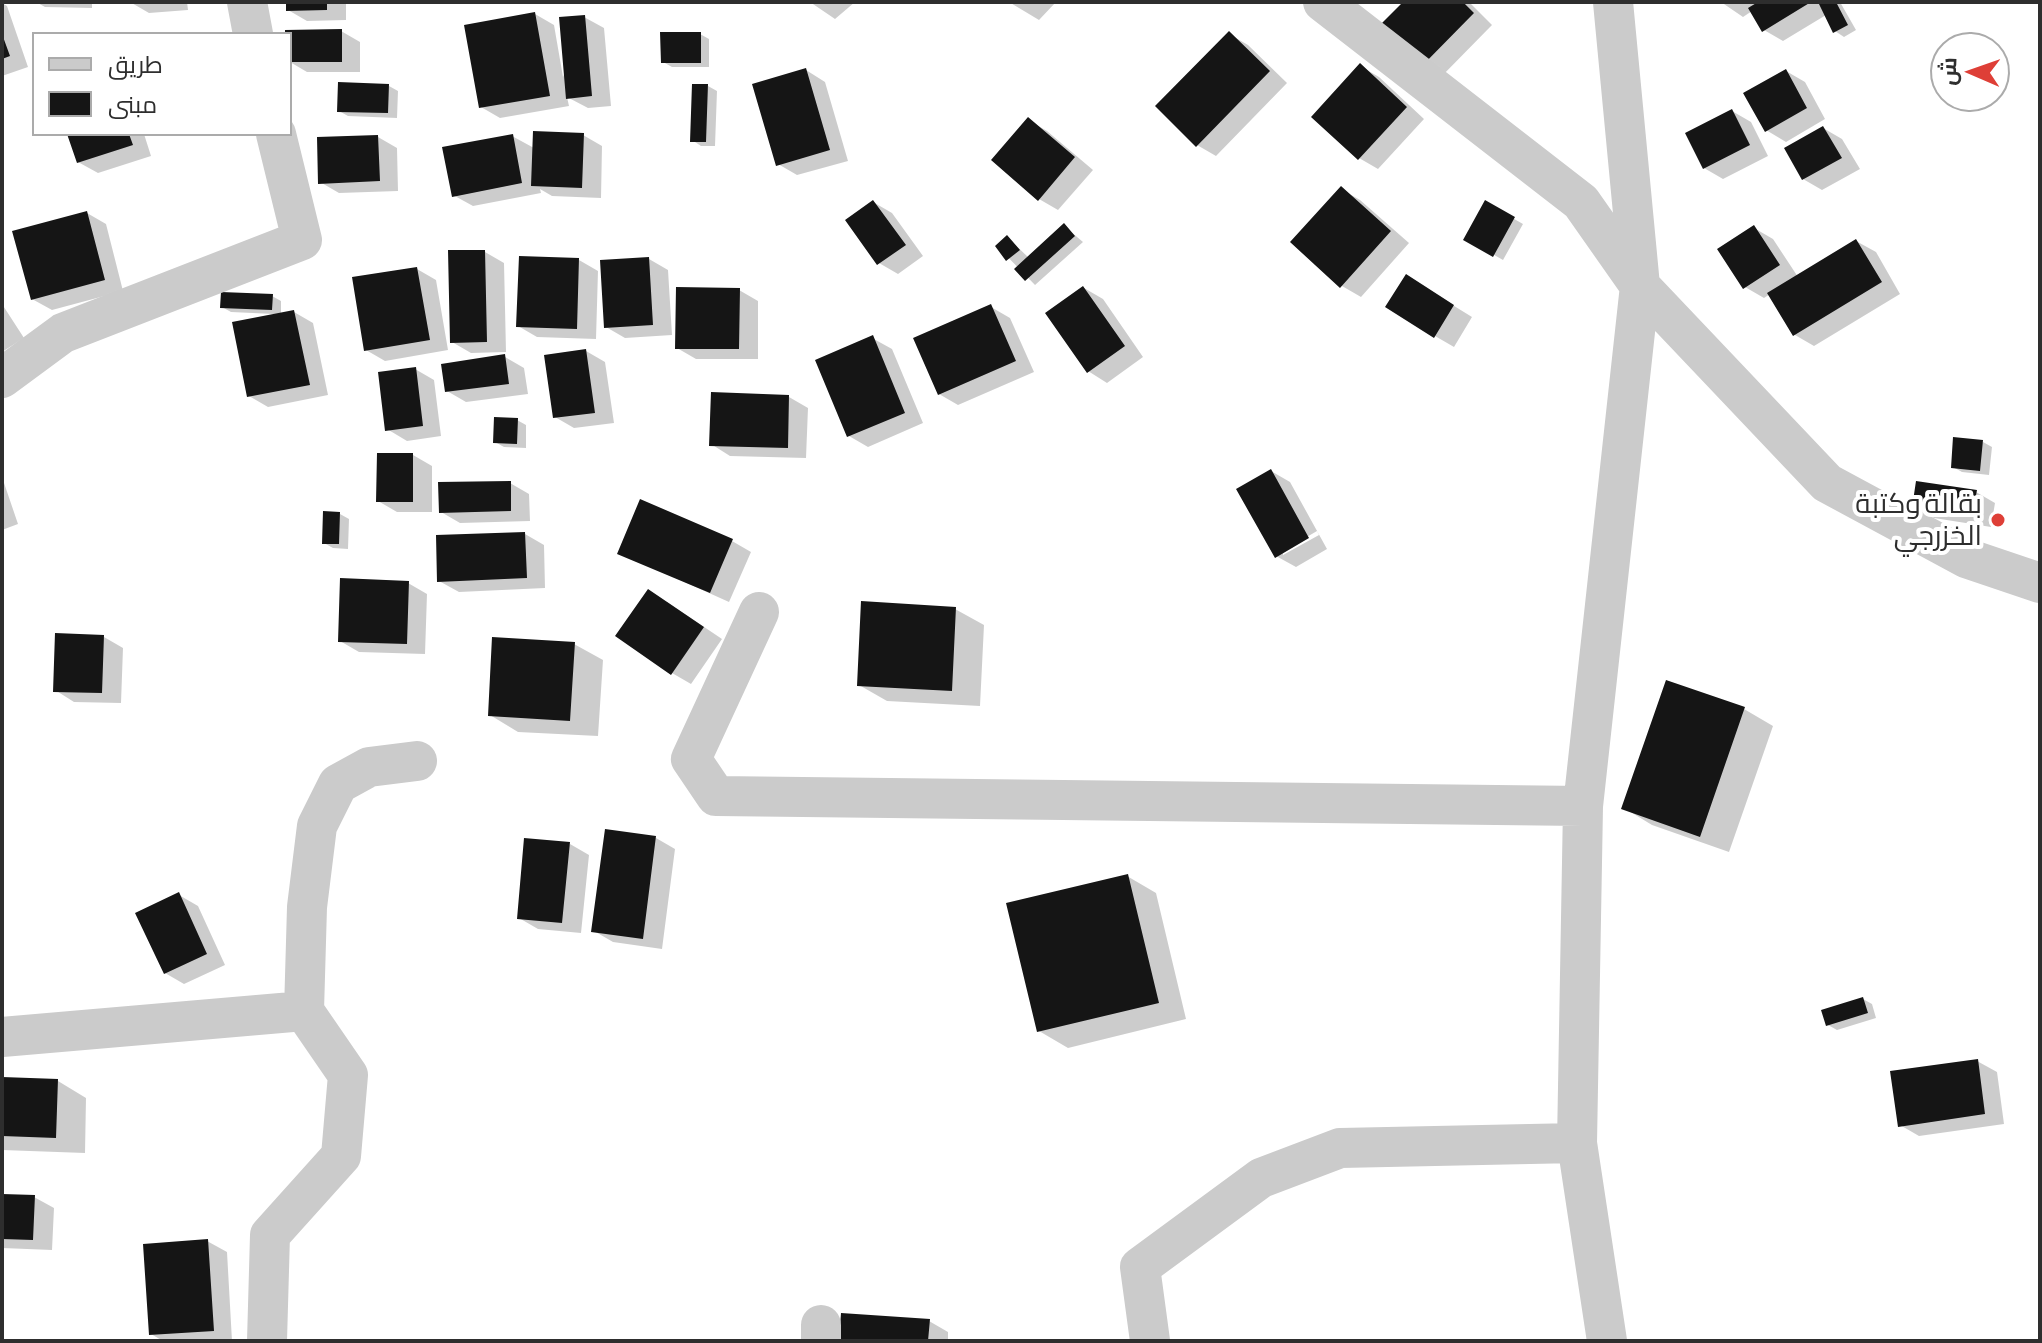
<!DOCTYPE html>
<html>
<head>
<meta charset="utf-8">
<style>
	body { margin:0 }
	#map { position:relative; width:2042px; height:1343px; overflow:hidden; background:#fff; font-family:"Asap Condensed",Cairo,sans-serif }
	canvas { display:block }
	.frame { position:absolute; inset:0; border:4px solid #2e2e2e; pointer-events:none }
	.legend { position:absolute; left:32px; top:32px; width:260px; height:104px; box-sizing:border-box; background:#fff; border:2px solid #ababab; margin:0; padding:10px 14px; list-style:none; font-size:24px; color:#2e2e2e }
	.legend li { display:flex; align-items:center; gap:16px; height:40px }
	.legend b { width:40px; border:2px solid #ababab }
	.north { position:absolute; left:1930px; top:32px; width:80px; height:80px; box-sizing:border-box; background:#fff; border:2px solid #ababab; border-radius:50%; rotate:272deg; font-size:22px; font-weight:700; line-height:32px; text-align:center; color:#2e2e2e }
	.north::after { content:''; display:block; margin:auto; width:28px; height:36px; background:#de3f37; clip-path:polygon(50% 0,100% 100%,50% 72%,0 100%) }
</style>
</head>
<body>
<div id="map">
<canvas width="2042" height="1343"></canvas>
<div class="frame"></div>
<ul class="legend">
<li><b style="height:10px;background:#cbcbcb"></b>طريق</li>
<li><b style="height:22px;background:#151515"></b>مبنى</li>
</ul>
<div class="north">ش</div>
</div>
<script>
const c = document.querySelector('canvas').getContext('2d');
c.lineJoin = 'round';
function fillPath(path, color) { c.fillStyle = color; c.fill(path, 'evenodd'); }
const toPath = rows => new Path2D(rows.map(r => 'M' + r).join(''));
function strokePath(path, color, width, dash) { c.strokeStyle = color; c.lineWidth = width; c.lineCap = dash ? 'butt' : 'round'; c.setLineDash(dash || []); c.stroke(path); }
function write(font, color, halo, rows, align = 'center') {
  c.font = font + ' "Asap Condensed",Cairo,sans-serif'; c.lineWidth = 8; c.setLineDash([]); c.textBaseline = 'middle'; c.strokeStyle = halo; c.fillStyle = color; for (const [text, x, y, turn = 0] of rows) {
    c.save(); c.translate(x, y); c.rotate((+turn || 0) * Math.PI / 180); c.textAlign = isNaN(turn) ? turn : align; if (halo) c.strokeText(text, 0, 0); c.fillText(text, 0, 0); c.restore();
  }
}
const shadow = toPath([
	[36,2,92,2,92,8,45,7],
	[130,2,187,2,188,10,149,13],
	[288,2,346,2,346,20,307,21,288,10],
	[810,2,855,2,835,19],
	[1009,2,1056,2,1039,20],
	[1405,2,1469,2,1492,25,1438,80],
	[1721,2,1840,2,1856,30,1844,37,1835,31,1826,15,1783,41,1764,30,1752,11,1743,17],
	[2,3,7,6,28,67,2,76],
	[535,14,554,25,563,77,584,17,604,28,611,106,588,108,567,97,569,106,500,118,481,107],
	[341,31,360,42,360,72,307,72,290,62,290,34,287,34],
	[700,34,709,39,709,67,672,67,663,62],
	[1229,34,1248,45,1287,83,1216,156,1197,145],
	[1360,66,1379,77,1424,119,1378,169,1359,158],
	[806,70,825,82,848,161,797,175,778,164],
	[1786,71,1805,82,1825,119,1786,142,1766,130],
	[389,86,398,91,397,118,348,116,339,111],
	[708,86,717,91,715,146,701,146,692,140],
	[1732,111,1751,122,1768,156,1723,179,1704,168],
	[1028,120,1047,131,1093,170,1058,210,1039,199],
	[1823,128,1842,139,1860,169,1822,190,1803,179],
	[69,134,144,134,151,156,98,173,78,162],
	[583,135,602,146,601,198,552,196,540,189,541,193,473,206,453,195,512,136,534,148],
	[378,137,397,148,398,191,339,193,320,182],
	[1341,189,1360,200,1409,243,1361,297,1342,286],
	[873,202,892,213,923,256,898,274,879,263],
	[1486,203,1523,224,1503,260,1466,239],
	[87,213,106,224,123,291,52,310,32,299],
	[1064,226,1083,242,1035,285,997,246,1008,238,1029,258],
	[1754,228,1773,239,1798,277,1856,241,1876,252,1900,294,1814,346,1795,335,1770,294,1764,298,1745,287],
	[485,252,504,263,506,352,471,353,452,342],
	[649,259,668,270,672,335,625,338,606,327],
	[579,260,598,271,596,339,537,337,518,326],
	[417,269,436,280,448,350,385,361,366,350],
	[1084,288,1103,299,1143,357,1107,383,1088,371],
	[1425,288,1472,317,1454,347,1435,336],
	[739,290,758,301,758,359,696,359,677,348],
	[272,296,281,301,281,314,294,312,313,323,328,395,268,407,249,396,274,314,231,312,222,307],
	[2,304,24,338,2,352],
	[991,307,1010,318,1034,372,958,405,939,394],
	[872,338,892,349,923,423,868,447,849,436],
	[586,351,605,362,614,423,574,428,555,417],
	[505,357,524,368,528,394,466,402,447,391],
	[415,369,434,380,441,436,407,441,387,429],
	[789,397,808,408,806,458,730,456,711,444],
	[517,420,526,425,526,448,504,447,495,442],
	[1983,442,1992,447,1989,475,1962,472,1953,467],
	[413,455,432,466,432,512,397,512,378,501],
	[1271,471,1290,482,1327,549,1296,567,1276,556],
	[1317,531,1319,535,1283,555,1283,551],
	[2,477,18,524,2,530],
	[510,483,529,494,530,521,460,523,441,512],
	[1976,492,1995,503,1991,527,1934,518,1915,507],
	[340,514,349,519,348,549,333,548,324,543],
	[525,534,544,545,545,588,459,592,439,581],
	[732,541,751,552,729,602,620,553],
	[408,583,427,594,425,654,359,652,340,641],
	[667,602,722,639,691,684,672,673],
	[955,609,984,625,980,706,887,701,859,685],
	[104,637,123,648,121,703,74,702,55,690],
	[574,644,603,660,598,736,518,732,490,715],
	[1744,709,1773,726,1729,852,1652,825,1624,808],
	[607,832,656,838,675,849,662,949,613,942,594,931],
	[570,844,589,855,581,933,538,929,519,918],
	[1127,876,1156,893,1186,1019,1068,1048,1039,1031],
	[179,895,198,906,225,965,184,984,165,973],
	[1863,999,1872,1004,1876,1018,1837,1030,1828,1025],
	[1977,1061,1997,1072,2004,1124,1919,1136,1900,1125],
	[2,1079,58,1081,86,1098,85,1153,2,1150],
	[2,1196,34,1197,54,1208,52,1250,2,1248],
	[207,1241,227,1252,232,1341,163,1341,151,1334],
	[929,1321,948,1332,948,1341,841,1341]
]);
const building = toPath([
	[286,2,327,2,327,10,286,11],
	[1403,2,1463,2,1474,13,1417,71,1376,29],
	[1758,2,1811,2,1762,32,1748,8],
	[1822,2,1836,2,1848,25,1833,33,1819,4],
	[535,12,550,96,479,108,464,25],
	[585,15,592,96,566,99,559,17],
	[342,29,342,62,290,62,290,34,285,34,285,30],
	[1229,31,1270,71,1196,147,1155,106],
	[660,32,701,32,701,63,661,63],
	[2,34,10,56,2,59],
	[1360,63,1407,107,1358,160,1311,117],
	[806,68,830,150,776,166,752,84],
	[1786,69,1807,108,1765,132,1743,93],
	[338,82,389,84,388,113,337,112],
	[692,84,708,84,706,142,690,142],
	[1732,109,1750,145,1703,169,1685,133],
	[1028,117,1075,157,1038,201,991,160],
	[1823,126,1842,158,1802,180,1784,148],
	[533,131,584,133,582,188,531,186],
	[67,134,129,134,133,145,77,163],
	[513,134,522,183,452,197,442,147],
	[378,135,380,181,318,184,317,137],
	[1341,186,1391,231,1340,288,1290,242],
	[873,200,906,245,877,265,845,220],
	[1485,200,1515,217,1493,257,1463,240],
	[87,211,105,280,31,300,12,231],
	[1064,223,1075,236,1025,281,1014,269],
	[1754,225,1780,265,1743,289,1717,249],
	[1007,235,1020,250,1006,261,995,246],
	[1856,239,1882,282,1793,336,1767,293],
	[448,250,485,250,487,342,450,343],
	[519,256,579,258,577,329,516,327],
	[649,257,653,325,604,328,600,260],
	[417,267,430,340,364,351,352,277],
	[1406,274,1454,305,1434,338,1385,307],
	[1083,286,1125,346,1087,373,1045,313],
	[676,287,740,288,739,349,675,349],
	[221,292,273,294,272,310,220,308],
	[991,304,1016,361,938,395,913,338],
	[294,310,310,385,247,397,232,322],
	[873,335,905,413,847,437,815,360],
	[586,349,595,413,553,418,544,355],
	[505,354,509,384,445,392,441,364],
	[416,367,423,426,385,431,378,372],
	[711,392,789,395,788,448,709,446],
	[494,417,518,418,517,444,493,443],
	[1953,437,1983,440,1980,471,1951,468],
	[377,453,413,453,413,502,376,502],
	[1271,469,1309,538,1275,558,1236,489],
	[511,481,511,511,439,513,438,482],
	[1916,481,1977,490,1972,517,1912,508],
	[640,499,733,539,710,593,617,554],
	[323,511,340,512,339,544,322,544],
	[525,532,527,578,437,582,436,535],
	[340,578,409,581,407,644,338,642],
	[648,589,704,627,671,675,615,636],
	[861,601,956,607,952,691,857,686],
	[55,633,104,635,102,693,53,692],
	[492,637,575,642,570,721,488,716],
	[1666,680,1745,707,1700,837,1621,809],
	[605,829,656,836,643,939,591,932],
	[524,838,570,842,562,923,517,919],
	[1128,874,1159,1003,1037,1032,1006,903],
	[179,892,207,954,164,974,135,913],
	[1863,997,1868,1013,1826,1026,1821,1010],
	[1978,1059,1985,1114,1898,1127,1890,1071],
	[2,1077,58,1079,56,1138,2,1136],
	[2,1194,35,1195,33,1240,2,1239],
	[208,1239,214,1331,149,1335,143,1244],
	[841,1313,930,1319,928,1341,839,1341]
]);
const street = toPath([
	[247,2,253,34],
	[1323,2,1581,202,1640,286,1827,483,1966,558,2040,583],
	[2,378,63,333,302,240,276,134],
	[759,612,691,759,716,796,1583,806],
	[2,1037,304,1011],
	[267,1341,270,1235,341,1156,348,1075,304,1011,307,907,317,826,338,784,369,767,417,761],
	[821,1341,821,1325],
	[1150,1341,1140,1267,1261,1178,1340,1148,1577,1143],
	[1607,1341,1577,1143,1583,806,1640,286,1613,2]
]);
const markers = [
	[1998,520,8,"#de3f37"]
];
const poiNames = [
	["بقالة وكتبة",1982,504],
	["الخزرجي",1982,536]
];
fillPath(shadow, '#0003');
fillPath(building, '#151515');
strokePath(street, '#cbcbcb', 40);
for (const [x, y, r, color] of markers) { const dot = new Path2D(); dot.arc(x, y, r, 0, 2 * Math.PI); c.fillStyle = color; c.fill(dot); strokePath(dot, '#fff', 3); }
write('28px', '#2e2e2e', '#fff', poiNames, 'right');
</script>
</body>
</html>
